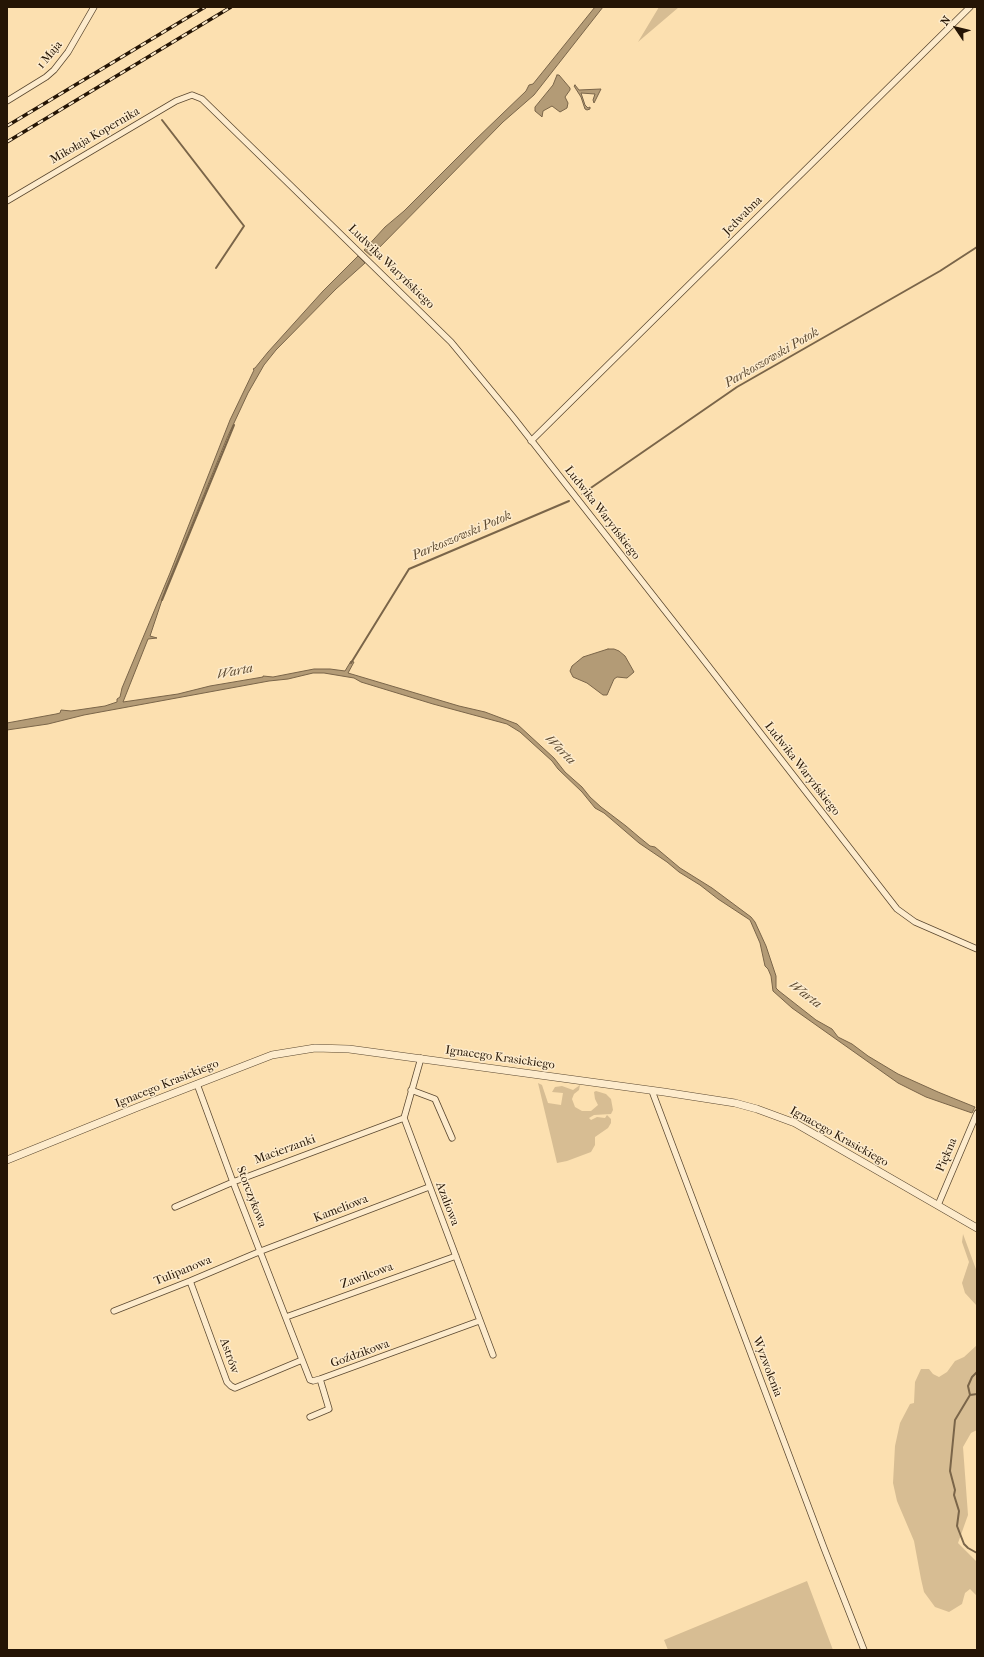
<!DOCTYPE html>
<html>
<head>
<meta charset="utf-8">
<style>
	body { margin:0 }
	#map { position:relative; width:984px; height:1657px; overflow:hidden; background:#fce0b0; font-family:"IM FELL French Canon",serif }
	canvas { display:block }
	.frame { position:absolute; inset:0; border:8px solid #251505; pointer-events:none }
	.north { position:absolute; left:936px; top:8px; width:40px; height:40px; -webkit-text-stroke:3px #fdebcc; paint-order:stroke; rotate:305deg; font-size:11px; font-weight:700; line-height:16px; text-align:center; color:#251505 }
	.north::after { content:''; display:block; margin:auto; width:14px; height:18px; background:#251505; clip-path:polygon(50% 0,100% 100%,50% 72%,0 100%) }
</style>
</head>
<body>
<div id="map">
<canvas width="984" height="1657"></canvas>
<div class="frame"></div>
<div class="north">N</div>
</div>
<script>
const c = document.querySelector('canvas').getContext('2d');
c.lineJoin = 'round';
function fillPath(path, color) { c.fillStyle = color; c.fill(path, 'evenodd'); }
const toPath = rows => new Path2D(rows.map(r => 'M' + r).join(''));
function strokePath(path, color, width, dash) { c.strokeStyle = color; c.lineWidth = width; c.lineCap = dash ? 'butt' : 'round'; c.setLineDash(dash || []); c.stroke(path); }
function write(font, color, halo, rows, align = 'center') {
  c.font = font + ' "IM FELL French Canon",serif'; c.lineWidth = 3; c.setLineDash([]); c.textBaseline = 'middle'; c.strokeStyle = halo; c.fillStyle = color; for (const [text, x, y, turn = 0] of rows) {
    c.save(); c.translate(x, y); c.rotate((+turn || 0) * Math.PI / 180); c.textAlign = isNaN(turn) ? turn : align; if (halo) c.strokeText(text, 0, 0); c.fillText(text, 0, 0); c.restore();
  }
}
const green = toPath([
	[659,7,679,7,638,42],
	[538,1083,542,1085,548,1103,561,1105,563,1093,552,1092,555,1087,562,1086,573,1090,580,1085,579,1090,574,1094,572,1099,575,1107,582,1111,591,1111,598,1105,595,1099,594,1092,596,1091,606,1094,611,1099,613,1110,611,1114,594,1115,589,1118,591,1120,597,1117,605,1118,607,1115,611,1119,611,1123,608,1128,595,1137,595,1145,591,1152,567,1161,557,1163],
	[963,1234,977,1272,977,1306,965,1293,962,1283,969,1262,962,1242],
	[977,1345,977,1430,971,1433,963,1447,968,1515,958,1543,977,1562,977,1596,970,1589,965,1593,962,1604,949,1612,935,1607,924,1592,921,1579,914,1541,897,1501,893,1483,895,1446,900,1423,910,1404,914,1403,915,1382,921,1369,929,1369,933,1374,939,1377,947,1372,955,1361,964,1357],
	[807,1581,833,1650,668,1650,664,1640]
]);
const water = toPath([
	[595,7,603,7,534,95,503,122,371,256,364,250,385,227,404,211,474,141,526,91,529,85,533,84,595,7],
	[557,75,559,75,570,88,570,90,565,97,568,103,567,108,560,112,552,106,543,111,542,117,541,116,535,111,535,107,553,85,557,75],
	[575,85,579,90,601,89,594,103,593,100,595,94,581,93,585,105,588,108,590,107,590,109,587,110,585,109,581,97,574,86,575,85],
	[358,256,365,263,336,289,276,350,264,365,248,393,227,438,166,588,150,636,157,638,148,639,123,702,178,694,210,686,263,677,263,676,273,677,314,669,330,669,345,671,351,661,354,662,348,673,459,706,485,712,517,724,554,758,565,772,582,787,590,797,601,807,626,826,639,837,650,846,655,847,680,868,712,888,751,917,755,922,766,946,776,976,776,988,779,991,816,1020,832,1029,838,1037,852,1044,868,1056,898,1074,938,1092,975,1107,972,1113,926,1097,898,1083,792,1008,773,991,771,976,768,969,765,966,760,943,750,920,718,899,700,885,679,872,667,862,639,843,604,813,595,808,582,792,558,769,552,761,520,732,507,724,433,704,361,682,354,678,324,673,313,673,288,679,269,681,84,715,48,724,7,730,7,723,56,714,60,713,61,710,71,711,105,706,117,702,117,699,120,697,122,688,170,573,230,420,254,370,253,369,255,368,268,352,323,291,358,256],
	[608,649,614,649,619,651,625,656,634,672,627,678,617,677,614,679,607,695,603,695,587,683,573,677,570,671,572,666,583,657,608,649]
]);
const stream = toPath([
	[162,120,244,226,216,268],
	[582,494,737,387,940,271,977,247],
	[162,600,234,425],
	[351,663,409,569,569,501],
	[977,1394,970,1395,955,1420,950,1471,955,1490,954,1495,959,1511,957,1526,964,1544,968,1548,977,1553],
	[970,1395,968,1386,972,1377,977,1372]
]);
const minor = toPath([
	[7,101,46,77,54,70,68,52,94,7],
	[7,201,176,101,192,95,202,99,451,342,513,417,699,654,897,909,915,922,977,949],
	[531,441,970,7],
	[421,1058,404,1118,493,1355],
	[197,1084,233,1182,310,1380,313,1381,320,1379,479,1321],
	[411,1090,435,1099,452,1138],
	[652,1091,824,1548,864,1650],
	[938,1205,977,1113],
	[175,1207,233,1182,404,1118],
	[190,1281,227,1382,231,1386,235,1388,302,1360],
	[114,1311,190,1281,261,1251,429,1187],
	[286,1317,456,1256],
	[310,1417,329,1409,320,1379]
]);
const tertiary = toPath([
	[7,1160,138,1107,272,1055,315,1048,349,1049,664,1092,735,1103,757,1109,795,1123,977,1228]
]);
const rail = toPath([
	[7,126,205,7],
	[7,142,231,7]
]);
const streetNames = [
	["1 Maja",50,55,-50],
	["Mikołaja Kopernika",95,136,-30],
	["Jedwabna",743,216,-45],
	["Ludwika Waryńskiego",391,267,44],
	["Ludwika Waryńskiego",602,513,52],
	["Ludwika Waryńskiego",802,769,52],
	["Ignacego Krasickiego",500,1058,8],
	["Ignacego Krasickiego",167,1084,-22],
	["Ignacego Krasickiego",839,1137,29],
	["Macierzanki",285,1150,-20],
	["Piękna",947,1155,-67],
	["Storczykowa",251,1197,69],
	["Azaliowa",447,1204,69],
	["Kameliowa",341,1209,-21],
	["Tulipanowa",183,1271,-22],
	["Zawilcowa",367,1276,-20],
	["Goździkowa",360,1354,-20],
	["Astrów",229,1356,70],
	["Wyzwolenia",767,1367,69]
];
const waterNames = [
	["Parkoszowski Potok",772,358,-30],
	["Parkoszowski Potok",462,536,-23],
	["Warta",235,672,-11],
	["Warta",560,750,45],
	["Warta",805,995,37]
];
fillPath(green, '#d7bd93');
fillPath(water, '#b39b76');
strokePath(water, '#7a6549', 1);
strokePath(stream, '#7a6549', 2);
strokePath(minor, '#5b4830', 7);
strokePath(tertiary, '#5b4830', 8);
strokePath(minor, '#fdebcc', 5.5);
strokePath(tertiary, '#fdebcc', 7);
strokePath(rail, '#251505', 3.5);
strokePath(rail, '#fdebcc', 2, [6]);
write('12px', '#251505', '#fdebcc', streetNames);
write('italic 13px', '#5e4b32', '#fdebcc', waterNames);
</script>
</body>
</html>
